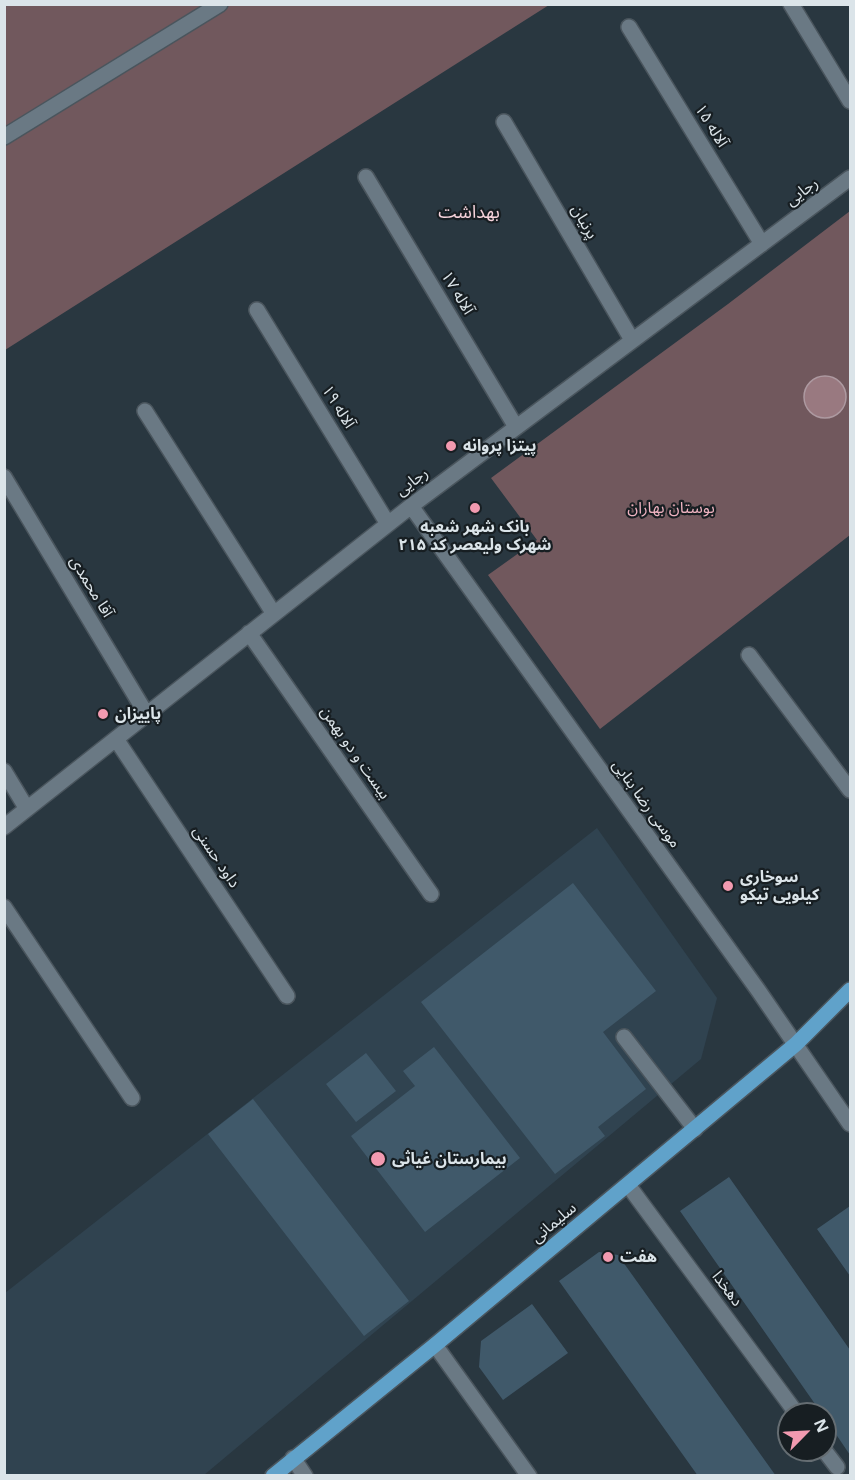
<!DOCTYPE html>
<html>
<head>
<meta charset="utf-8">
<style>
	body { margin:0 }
	#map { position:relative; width:855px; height:1480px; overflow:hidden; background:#293740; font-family:"Noto Sans",sans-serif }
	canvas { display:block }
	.frame { position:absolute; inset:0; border:6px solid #dbe4e9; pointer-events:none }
	.north { position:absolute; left:777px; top:1402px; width:60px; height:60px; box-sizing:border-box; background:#171e22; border:2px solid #656d72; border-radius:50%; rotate:66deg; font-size:16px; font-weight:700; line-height:24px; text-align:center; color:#dbe4e9 }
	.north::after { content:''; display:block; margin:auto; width:21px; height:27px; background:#f29ab0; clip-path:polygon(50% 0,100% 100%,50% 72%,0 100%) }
</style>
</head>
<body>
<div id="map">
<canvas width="855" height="1480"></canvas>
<div class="frame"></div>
<div class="north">N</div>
</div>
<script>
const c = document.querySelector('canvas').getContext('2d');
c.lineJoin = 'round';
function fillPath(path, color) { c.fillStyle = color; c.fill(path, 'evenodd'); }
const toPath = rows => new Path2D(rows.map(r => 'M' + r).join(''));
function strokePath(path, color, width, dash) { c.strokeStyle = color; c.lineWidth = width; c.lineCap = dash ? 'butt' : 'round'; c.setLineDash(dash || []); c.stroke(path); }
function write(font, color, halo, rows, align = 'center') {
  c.font = font + ' "Noto Sans","Noto Sans Arabic",sans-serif'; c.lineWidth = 4.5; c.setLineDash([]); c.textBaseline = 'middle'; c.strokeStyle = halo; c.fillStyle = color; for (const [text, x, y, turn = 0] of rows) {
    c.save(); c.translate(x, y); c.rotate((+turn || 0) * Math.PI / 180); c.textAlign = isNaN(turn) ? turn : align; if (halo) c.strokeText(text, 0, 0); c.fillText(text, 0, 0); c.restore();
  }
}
const built = toPath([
	[597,828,717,998,701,1059,204,1475,5,1476,5,1293]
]);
const green = toPath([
	[5,5,549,5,5,350],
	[850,211,850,535,600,729,488,575,537,540,491,478,728,304]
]);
const water = toPath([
	'804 397a21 21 0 1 1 42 0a21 21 0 1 1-42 0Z'
]);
const building = toPath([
	[573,883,656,991,603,1032,646,1089,598,1127,605,1136,555,1174,421,1002],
	[434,1047,520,1158,425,1232,351,1136,415,1086,403,1071],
	[366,1053,396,1091,356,1122,326,1084],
	[253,1099,409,1301,364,1336,208,1134],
	[729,1177,850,1350,850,1455,825,1418,825,1414,822,1414,680,1211],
	[850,1206,850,1276,817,1229],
	[599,1252,618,1255,776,1476,698,1476,559,1281],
	[532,1304,568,1353,503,1400,479,1367,481,1341]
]);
const minor = toPath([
	[791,4,850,101],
	[629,27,762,244],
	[504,122,632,340],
	[4,137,220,4],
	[366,177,516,427],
	[257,310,388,524],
	[145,411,274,614],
	[4,477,147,715],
	[411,506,758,990,850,1124],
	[249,633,431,894],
	[749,655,850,790],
	[116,739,287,996],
	[4,771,27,809],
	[4,827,411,506,850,178],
	[4,907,132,1098],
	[624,1037,695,1129],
	[628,1185,797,1414],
	[435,1345,529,1476],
	[824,1450,837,1467],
	[293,1458,305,1476]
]);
const major = toPath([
	[273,1476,435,1345,796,1044,850,990]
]);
const markers = [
	[451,446,6,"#f29ab0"],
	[475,508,6,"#f29ab0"],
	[103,714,6,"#f29ab0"],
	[728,886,6,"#f29ab0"],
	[378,1159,8,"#f29ab0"],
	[608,1257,6,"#f29ab0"]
];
const streetNames = [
	["آلاله ۱۵",711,126,58],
	["رجایی",802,192,-37],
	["پرنیان",584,222,60],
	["آلاله ۱۷",457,293,59],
	["آلاله ۱۹",338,407,58],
	["رجایی",412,482,-37],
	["آقا محمدی",91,587,59],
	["بیست و دو بهمن",355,753,55],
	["موسی رضا بنایی",646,804,54],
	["داود حسنی",216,857,56],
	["سلیمانی",554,1223,-40],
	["دهخدا",727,1289,53]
];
const poiNames = [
	["پیتزا پروانه",463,446],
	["بانک شهر شعبه",475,527,"center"],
	["شهرک ولیعصر کد ۲۱۵",475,545,"center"],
	["پاییزان",115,714],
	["سوخاری",740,877],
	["کیلویی تیکو",740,895],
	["بیمارستان غیاثی",392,1159],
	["هفت",620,1257]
];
const parkNames = [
	["بوستان بهاران",671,508]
];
const neighbourhoodNames = [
	["بهداشت",469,213]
];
fillPath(built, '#304350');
fillPath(green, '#71585d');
fillPath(water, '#997980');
strokePath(water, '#ad99a0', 1.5);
fillPath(building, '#40596a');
strokePath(minor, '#4a555d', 18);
strokePath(major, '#4a555d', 18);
strokePath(minor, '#6a7984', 15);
strokePath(major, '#60a2ca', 15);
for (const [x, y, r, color] of markers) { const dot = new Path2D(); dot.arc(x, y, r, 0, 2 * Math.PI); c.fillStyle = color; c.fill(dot); strokePath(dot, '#171e22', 2); }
write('16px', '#dbe4e9', '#171e22', streetNames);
write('bold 16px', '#dbe4e9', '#171e22', poiNames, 'left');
write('16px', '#efb3c1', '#171e22', parkNames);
write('18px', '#f7d4dc', '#171e22', neighbourhoodNames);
</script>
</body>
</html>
